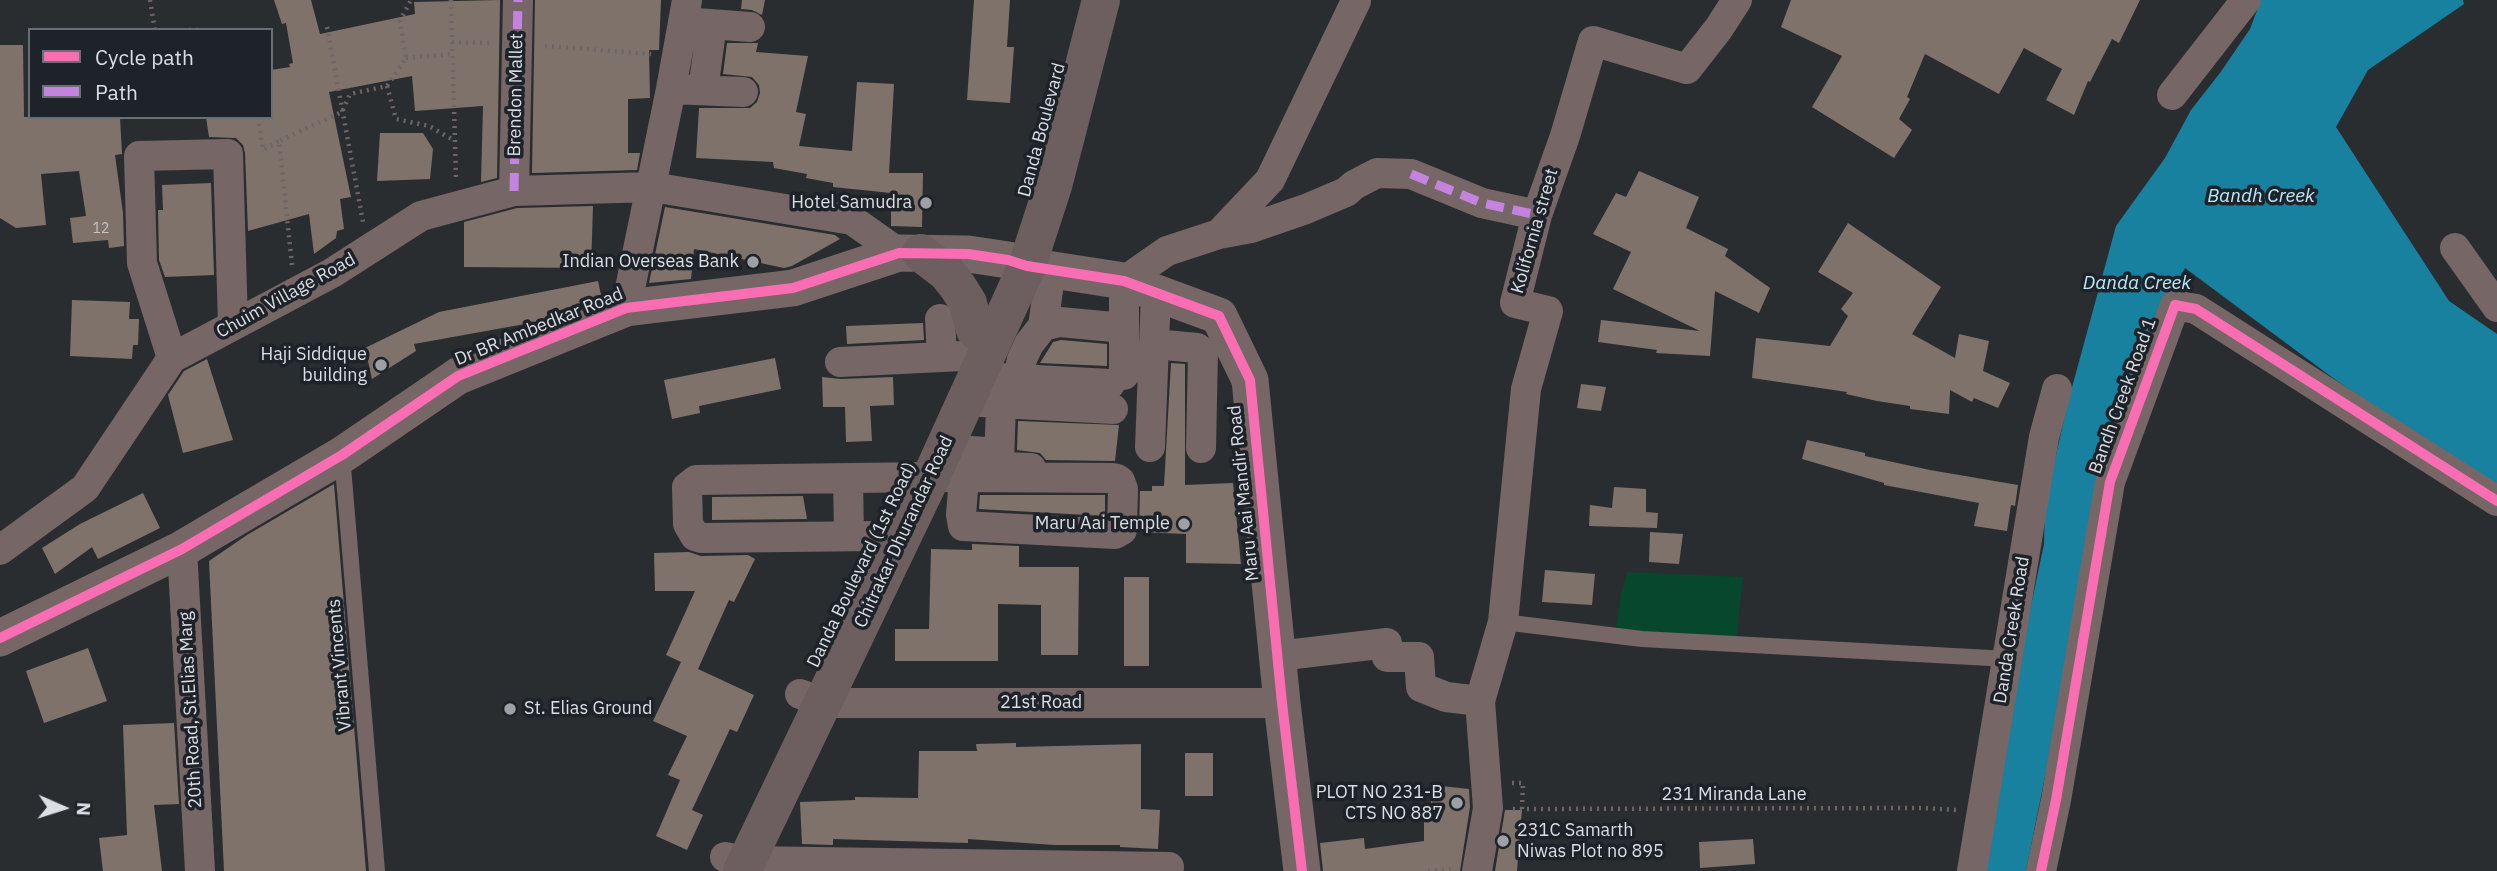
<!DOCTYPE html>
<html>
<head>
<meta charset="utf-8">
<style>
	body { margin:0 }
	#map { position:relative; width:2497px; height:871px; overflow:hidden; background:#2a2d30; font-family:"IBM Plex Sans",sans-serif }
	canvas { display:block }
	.legend { position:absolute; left:28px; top:28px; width:245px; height:91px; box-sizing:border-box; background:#1d2329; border:2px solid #696e74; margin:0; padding:9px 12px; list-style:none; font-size:21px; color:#dbdfe4 }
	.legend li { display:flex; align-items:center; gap:14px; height:35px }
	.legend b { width:35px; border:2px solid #696e74 }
	.north { position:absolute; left:28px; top:773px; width:70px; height:70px; -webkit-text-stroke:5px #1d2329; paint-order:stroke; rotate:93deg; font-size:19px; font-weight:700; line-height:28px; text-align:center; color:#dbdfe4 }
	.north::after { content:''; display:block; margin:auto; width:24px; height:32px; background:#dbdfe4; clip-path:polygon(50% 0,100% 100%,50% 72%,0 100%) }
</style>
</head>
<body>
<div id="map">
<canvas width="2497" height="871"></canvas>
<ul class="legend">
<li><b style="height:9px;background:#f96db3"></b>Cycle path</li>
<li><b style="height:9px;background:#c483df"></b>Path</li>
</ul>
<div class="north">N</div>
</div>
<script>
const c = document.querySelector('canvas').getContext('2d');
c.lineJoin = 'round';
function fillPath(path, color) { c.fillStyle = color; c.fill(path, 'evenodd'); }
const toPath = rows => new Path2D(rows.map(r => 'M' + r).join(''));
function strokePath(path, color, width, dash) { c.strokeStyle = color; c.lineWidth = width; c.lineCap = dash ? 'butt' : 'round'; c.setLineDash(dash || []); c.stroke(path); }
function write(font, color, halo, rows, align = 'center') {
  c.font = font + ' "IBM Plex Sans",sans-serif'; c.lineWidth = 7; c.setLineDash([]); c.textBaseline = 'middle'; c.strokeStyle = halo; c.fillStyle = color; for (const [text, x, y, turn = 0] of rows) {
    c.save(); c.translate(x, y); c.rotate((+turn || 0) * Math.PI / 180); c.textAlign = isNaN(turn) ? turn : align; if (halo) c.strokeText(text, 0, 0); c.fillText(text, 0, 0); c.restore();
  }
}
const green = toPath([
	[1628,572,1743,577,1736,642,1616,629,1621,593]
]);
const water = toPath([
	[2261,0,2463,0,2464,4,2368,70,2336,127,2449,301,2497,334,2497,492,2333,378,2185,268,2137,358,2088,562,2026,871,1981,871,2021,653,2044,544,2045,503,2068,402,2116,226,2165,158,2191,110,2220,73,2250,29]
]);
const building = toPath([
	[274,0,311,0,320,34,415,14,414,2,500,0,497,178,481,182,483,106,415,111,412,76,329,92,351,197,340,199,344,229,337,231,336,238,314,254,309,214,248,231,245,153,243,145,236,138,209,137,206,117,271,117,271,70,290,67,289,64,293,63,286,23,282,24],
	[535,0,661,0,659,50,649,50,650,98,628,99,628,153,640,153,637,170,532,173],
	[742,0,765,0,762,15,752,10,741,9],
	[974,0,1010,0,1007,47,1014,47,1010,103,967,100],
	[1791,0,2140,0,2119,43,2112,39,2090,82,2088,81,2074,115,2046,100,2062,69,2024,48,1999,94,1925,54,1907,97,1910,99,1899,119,1912,130,1894,158,1812,107,1842,56,1781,27],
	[727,43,758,43,756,52,808,56,796,112,806,114,799,146,852,151,857,82,894,84,889,173,923,173,922,227,891,226,891,193,833,187,833,183,806,178,807,174,774,168,773,162,696,158,699,108,750,108,757,102,760,93,759,85,752,77,723,74],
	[0,45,23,45,24,117,120,117,122,154,115,155,123,213,124,246,109,248,108,240,73,243,70,218,86,216,79,171,41,174,46,225,16,228,0,218],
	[380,133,423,133,433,149,430,179,377,181],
	[1639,171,1699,197,1686,228,1728,249,1725,256,1770,288,1759,313,1715,291,1710,356,1656,353,1657,350,1598,342,1601,320,1700,331,1613,289,1631,252,1593,234,1616,193,1626,197],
	[211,183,214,275,165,277,159,260,158,210,163,210,162,185],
	[593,206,591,268,464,267,464,222,517,208],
	[665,207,835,235,840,239,792,266,784,268,694,249,691,279,649,283],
	[1848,223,1941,287,1912,334,1955,358,1959,334,1989,341,1983,371,2010,383,1998,408,1974,398,1972,402,1950,390,1949,414,1910,409,1910,406,1877,401,1846,394,1847,392,1752,378,1756,338,1830,346,1848,316,1841,309,1853,293,1818,272],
	[598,281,601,295,536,322,414,344,416,351,372,379,365,348,439,312],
	[72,300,130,302,129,319,139,319,138,345,133,345,132,359,70,356],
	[923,323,924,340,847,344,846,326],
	[1061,340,1107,344,1107,366,1040,363,1053,342],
	[775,358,781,389,699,406,700,413,672,419,664,380],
	[207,359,233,440,183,453,168,395,184,371],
	[1171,363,1185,364,1185,485,1233,483,1241,564,1186,563,1186,534,1139,532,1140,491,1152,491,1152,486,1164,486],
	[822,377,841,379,893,377,894,405,870,406,872,441,846,442,845,407,823,407],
	[1581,384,1606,387,1601,411,1577,408],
	[1018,421,1119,425,1115,461,1046,460,1040,453,1017,450],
	[1807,440,1865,453,1865,456,1930,470,2018,485,2015,506,2011,505,2007,531,1974,526,1979,503,1884,485,1884,483,1802,459],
	[334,484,366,871,224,871,209,561,247,535],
	[1614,487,1646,489,1646,512,1658,513,1657,528,1589,526,1590,505,1612,508],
	[143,493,160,528,98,559,92,547,55,574,42,548,80,524],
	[980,495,1105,495,1105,516,979,509],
	[803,496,807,519,712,520,712,497],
	[1650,532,1683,534,1679,564,1649,562],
	[972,544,1019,546,1019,567,1079,567,1078,655,1041,655,1041,605,998,604,998,661,895,661,895,629,929,629,931,549,972,550],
	[689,552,701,556,748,555,755,559,734,602,729,600,698,669,754,695,737,732,730,729,692,810,703,815,687,850,656,836,680,780,668,775,687,736,653,721,681,662,666,655,695,591,655,591,654,553],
	[1545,570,1595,574,1592,605,1542,602],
	[1124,577,1149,577,1149,666,1124,666],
	[88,648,107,701,44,723,26,671],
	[174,723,179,804,154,805,162,871,103,871,99,838,127,835,123,725],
	[1016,743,1016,747,1141,744,1141,809,1160,810,1158,849,1120,847,1120,845,1054,845,968,839,968,843,833,839,833,845,802,844,800,802,855,800,855,797,918,798,919,751,977,751,976,744],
	[1185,753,1213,753,1213,796,1185,796],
	[1432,785,1469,789,1470,807,1460,871,1323,871,1320,843,1364,838,1365,849,1424,841,1424,816,1430,817],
	[1505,810,1522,810,1517,871,1495,871],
	[1753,839,1755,864,1700,868,1699,842]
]);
const path = toPath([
	[150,0,155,30],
	[451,0,456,178],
	[327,27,363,222],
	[189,30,200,30],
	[452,42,491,43],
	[545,46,651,54],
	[406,58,452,54],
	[387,86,396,119,429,126,455,141],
	[258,117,263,150,279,141],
	[292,265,279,141,342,112,350,94,387,86,406,58,400,21,411,0],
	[1512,783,1523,783,1522,810],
	[1513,809,1923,808,1956,810],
	[1428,871,1453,869]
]);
const service = toPath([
	[342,455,377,871],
	[1503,622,1642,639,2008,659]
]);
const minor = toPath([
	[683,22,750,27],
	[671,89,743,92],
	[703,90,712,24],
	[2172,95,2246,0],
	[514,191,518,0],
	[1219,234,1251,228,1306,209,1346,192,1354,185,1377,173,1411,174,1482,203,1537,215],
	[2455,248,2497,307],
	[626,308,671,89,687,0],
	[940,319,942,357],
	[1043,326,1051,269],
	[1154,344,1197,348,1203,352,1201,448],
	[172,358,142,263,139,156,228,154,233,325],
	[840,362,962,356],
	[1124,375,1124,281,1167,251,1219,234,1270,180,1356,1],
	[999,378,1110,384],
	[1018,379,1022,359,1029,344,1043,326,1060,322,1124,328],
	[981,402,1113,409],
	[1001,403,999,465,1004,467,1031,468],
	[1150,447,1156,293],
	[944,449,998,453],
	[848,479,849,536],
	[876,536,701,538,695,536,688,524,687,487,696,480,931,477,964,477,1112,478,1117,479,1120,481,1123,489,1122,530,1115,534,963,526,961,515,964,477],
	[182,549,200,871],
	[0,550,85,488,172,358,332,273,421,216,514,191,652,187,852,220,899,253],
	[1278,656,1387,643,1387,657,1419,657,1421,687,1446,697,1480,701,1488,808,1477,871],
	[800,694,824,703,1282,703],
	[1480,701,1503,622,1526,389,1548,311,1515,303,1537,215,1565,136,1593,41,1687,69,1719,28,1737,0],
	[725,857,746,861,1169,867],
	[1972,871,2044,437,2057,389],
	[2041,871,2056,800,2110,482,2175,305,2196,309,2497,501]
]);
const tertiary = toPath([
	[0,638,182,549,342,455,458,376,626,308,793,288,899,253,968,254,1008,260,1027,266,1124,281,1219,316,1250,380,1282,703,1302,871]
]);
const secondary = toPath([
	[921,253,947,273,958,287,968,303,975,330],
	[742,871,931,477,1027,266,1053,186,1101,0]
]);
const quiet = toPath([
	[1411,174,1482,203,1537,215],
	[514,191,518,0]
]);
const cycleway = toPath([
	[0,638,182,549,342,455,458,376,626,308,793,288,899,253,968,254,1008,260,1027,266,1124,281,1219,316,1250,380,1282,703,1302,871],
	[2041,871,2056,800,2110,482,2175,305,2196,309,2497,501]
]);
const markers = [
	[926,203,7,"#9da1a5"],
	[753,262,7,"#9da1a5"],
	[381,365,7,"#9da1a5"],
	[1184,524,7,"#9da1a5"],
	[510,709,7,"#9da1a5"],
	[1457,803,7,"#9da1a5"],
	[1503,841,7,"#9da1a5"]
];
const numberNames = [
	["12",101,229]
];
const streetNames = [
	["Brendon Mallet",516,95,-89],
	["Danda Boulevard",1042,130,-75],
	["Kolifornia street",1535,231,-74],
	["Chuim Village Road",286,296,-29],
	["Dr BR Ambedkar Road",539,327,-22],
	["Bandh Creek Road 1",2123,396,-70],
	["Maru Aai Mandir Road",1244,493,-96],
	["Chitrakar Dhurandar Road",904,532,-65],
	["Danda Boulevard (1st Road)",862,565,-64],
	["Danda Creek Road",2012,630,-81],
	["Vibrant Vincents",340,665,-95],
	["21st Road",1041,703],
	["20th Road, St.Elias Marg",191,710,-93],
	["231 Miranda Lane",1734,795]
];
const poiNames = [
	["Hotel Samudra",912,203],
	["Indian Overseas Bank",739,262],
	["Haji Siddique",367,355],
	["building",367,376],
	["Maru Aai Temple",1170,524],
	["St. Elias Ground",524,709,"left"],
	["PLOT NO 231-B",1443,793],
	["CTS NO 887",1443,814],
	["231C Samarth",1517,831,"left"],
	["Niwas Plot no 895",1517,852,"left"]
];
const waterNames = [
	["Bandh Creek",2261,197],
	["Danda Creek",2137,284]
];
fillPath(green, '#07472e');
fillPath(water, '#17819f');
fillPath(building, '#7f726b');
strokePath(path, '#6e6566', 4.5, [2, 5]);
strokePath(service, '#766666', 16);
strokePath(minor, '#766666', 30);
strokePath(tertiary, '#766666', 37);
strokePath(secondary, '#6d5f5f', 38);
strokePath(quiet, '#c483df', 9, [18, 9]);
strokePath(cycleway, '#f96db3', 10);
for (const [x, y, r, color] of markers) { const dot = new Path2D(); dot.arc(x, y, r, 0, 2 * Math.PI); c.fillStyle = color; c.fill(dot); strokePath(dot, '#1d2329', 2.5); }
write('14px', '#c4c4c6', null, numberNames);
write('18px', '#dbdfe4', '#1d2329', streetNames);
write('18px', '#dbdfe4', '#1d2329', poiNames, 'right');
write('italic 19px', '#bbeafc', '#1d2329', waterNames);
</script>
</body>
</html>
